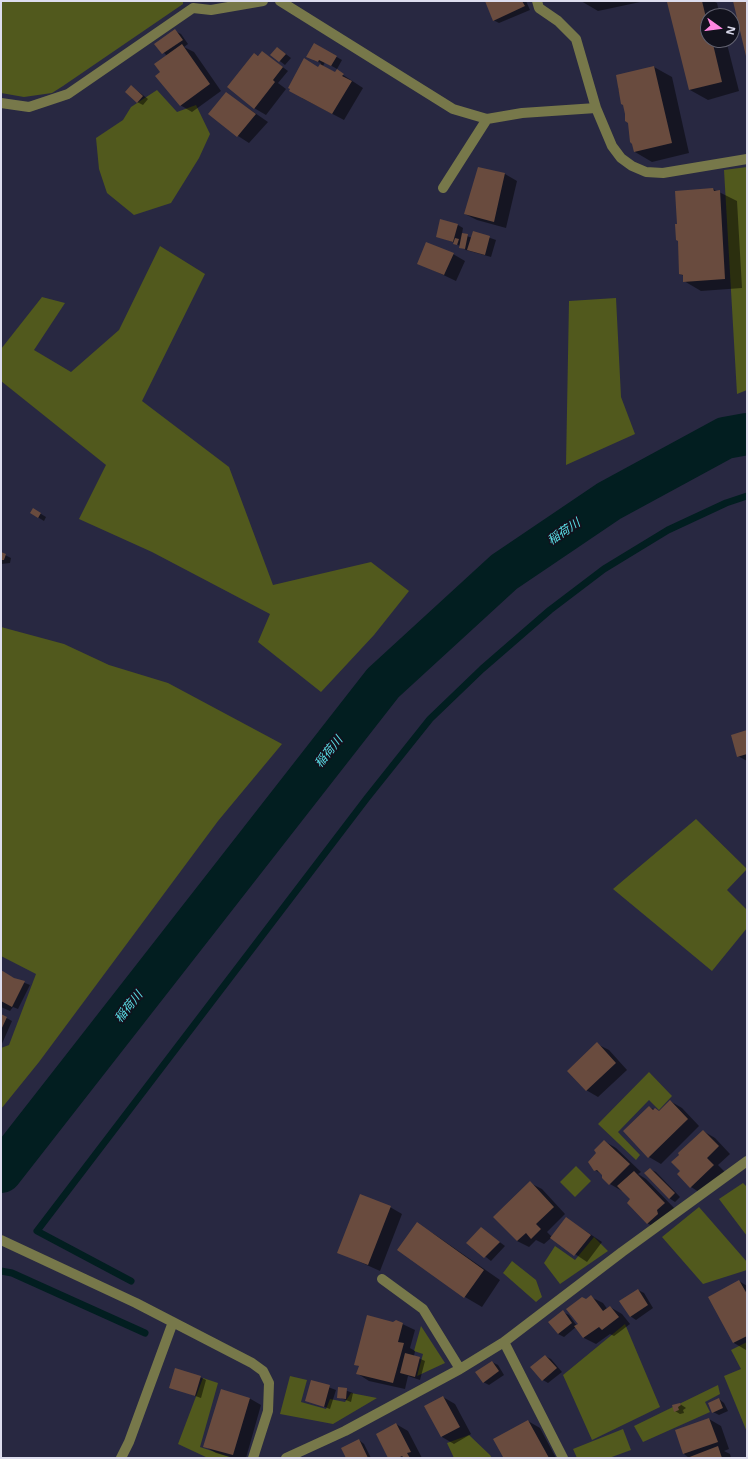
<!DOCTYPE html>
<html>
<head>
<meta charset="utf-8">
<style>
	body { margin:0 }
	#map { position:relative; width:748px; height:1459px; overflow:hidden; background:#282841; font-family:"Noto Sans",sans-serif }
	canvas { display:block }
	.frame { position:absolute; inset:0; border:2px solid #dde; pointer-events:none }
	.north { position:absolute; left:700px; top:8px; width:40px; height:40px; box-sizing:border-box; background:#12121d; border:1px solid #636371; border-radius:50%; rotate:104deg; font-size:11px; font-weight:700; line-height:16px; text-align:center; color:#dde }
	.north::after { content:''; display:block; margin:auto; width:14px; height:18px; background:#fe86e0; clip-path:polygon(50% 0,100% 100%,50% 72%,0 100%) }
</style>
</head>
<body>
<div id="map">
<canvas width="748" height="1459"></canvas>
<div class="frame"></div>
<div class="north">N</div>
</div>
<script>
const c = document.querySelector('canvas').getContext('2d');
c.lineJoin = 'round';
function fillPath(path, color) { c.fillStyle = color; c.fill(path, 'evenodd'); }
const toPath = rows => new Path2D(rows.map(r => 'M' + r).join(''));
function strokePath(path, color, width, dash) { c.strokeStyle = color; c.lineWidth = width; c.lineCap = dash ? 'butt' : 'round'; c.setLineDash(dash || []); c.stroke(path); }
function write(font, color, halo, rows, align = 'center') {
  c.font = font + ' "Noto Sans","Noto Sans JP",sans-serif'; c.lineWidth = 3.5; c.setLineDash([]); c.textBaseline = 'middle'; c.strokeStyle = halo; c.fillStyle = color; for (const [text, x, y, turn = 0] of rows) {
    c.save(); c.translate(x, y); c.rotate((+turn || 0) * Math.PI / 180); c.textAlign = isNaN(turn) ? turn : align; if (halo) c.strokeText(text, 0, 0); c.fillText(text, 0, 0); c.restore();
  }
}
const green = toPath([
	[1,1,183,1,183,4,63,86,52,93,24,97,1,93],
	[157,90,177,112,196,105,210,134,199,158,171,203,134,215,107,193,99,169,96,138,123,120,131,107],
	[747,167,747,390,737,394,724,170],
	[160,246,205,274,142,401,229,467,273,585,371,562,409,591,374,635,321,692,258,642,270,614,152,552,79,519,106,465,1,381,1,349,42,297,65,303,34,350,71,372,119,330],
	[616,298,621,397,635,434,566,465,569,301],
	[1,627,64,644,109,665,168,683,282,744,218,821,39,1062,1,1109,1,1048,9,1045,36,974,1,956],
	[696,819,747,869,727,890,747,910,747,928,712,971,613,889],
	[649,1072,672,1096,659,1110,649,1100,618,1132,640,1155,636,1160,598,1124],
	[576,1166,591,1181,575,1197,560,1182],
	[743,1183,747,1187,747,1236,719,1199],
	[699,1207,747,1262,747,1270,703,1284,662,1237],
	[594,1237,608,1251,560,1284,544,1263,555,1246,575,1260],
	[512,1261,536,1280,542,1297,536,1302,503,1273],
	[625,1324,660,1407,592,1440,563,1375],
	[421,1326,445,1363,417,1376,423,1354,414,1351],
	[747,1342,747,1432,724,1376,741,1369,731,1350],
	[290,1376,307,1380,301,1402,326,1409,330,1399,345,1402,351,1393,377,1398,333,1424,280,1414],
	[203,1378,218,1383,200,1447,233,1458,208,1458,178,1444],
	[718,1385,720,1394,705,1402,710,1412,643,1442,634,1426],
	[623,1429,631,1450,609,1458,577,1458,573,1449],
	[469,1435,490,1455,492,1458,454,1458,447,1443]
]);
const shadow = toPath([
	[486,1,526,1,530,10,499,23,493,20],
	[581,1,645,1,598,11],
	[673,1,713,1,717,3,720,16,708,16,708,40,726,40,739,91,708,100,690,90],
	[175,31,181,34,188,44,184,47,194,52,221,91,192,112,180,105,161,72,167,56,156,44],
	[314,44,342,60,337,69,325,62,323,66,336,73,337,71,363,88,344,120,302,98,321,63,313,60],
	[278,48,291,58,285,65,272,55],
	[254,54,259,56,268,56,288,71,278,83,286,89,266,115,254,108],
	[654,67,672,77,689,153,652,162,635,152,629,122,618,88,620,85],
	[131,86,148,99,143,105,137,102],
	[226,93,268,122,249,143,238,136,209,114],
	[479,169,505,174,517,181,506,228,477,220,465,214],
	[713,189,737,201,742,288,701,291,684,281,684,276,680,274,678,225],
	[458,225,463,228,462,234,472,238,473,232,496,240,491,257,466,250,455,243,437,236],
	[453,254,465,261,456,281,418,263],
	[33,509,46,517,44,521,31,513],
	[1,553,11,558,10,563,1,564],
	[747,731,747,761,738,756],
	[1,971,15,979,30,985,18,1009,13,1007,10,1011,1,1007],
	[1,1015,12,1021,1,1046],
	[597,1044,609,1050,627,1070,598,1097,586,1090],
	[670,1101,682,1108,699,1126,661,1164,649,1157,649,1107,660,1112],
	[703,1131,715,1138,730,1154,718,1165,725,1172,702,1194,691,1187,681,1171],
	[604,1141,616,1148,641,1172,638,1174,646,1179,676,1210,659,1230,647,1223,632,1199,623,1190,622,1191,610,1184,603,1177,603,1175,595,1170,597,1153],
	[650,1169,656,1172,680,1197,675,1202,669,1198],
	[530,1183,542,1189,565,1214,547,1232,552,1237,566,1218,602,1242,587,1262,551,1238,544,1244,536,1240,529,1247,517,1241],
	[390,1207,402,1214,380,1271,338,1252],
	[417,1224,434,1234,500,1280,482,1307,465,1297],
	[481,1228,505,1246,491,1261,468,1243],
	[739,1281,747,1286,747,1349,746,1350,734,1343,710,1298],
	[638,1290,644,1293,653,1308,636,1320,630,1316],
	[591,1297,603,1303,608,1310,610,1307,622,1314,630,1324,614,1336,610,1334,596,1344,584,1338,576,1327,564,1337,558,1334,563,1312,569,1315,577,1326,579,1324,586,1300],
	[396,1321,415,1330,410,1348,415,1351,414,1356,425,1361,420,1380,408,1376,405,1389,369,1381,358,1374,360,1367,355,1364],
	[545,1356,551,1359,562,1372,548,1383,543,1380],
	[492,1362,498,1365,504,1375,489,1385,483,1382],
	[200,1377,206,1380,201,1398,170,1387],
	[312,1381,336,1390,330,1409,306,1400],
	[339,1388,353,1393,351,1402,338,1397],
	[443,1397,455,1404,471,1434,454,1444,442,1437,426,1406],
	[249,1398,261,1405,246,1458,233,1458,216,1453,204,1446],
	[719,1399,724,1403,728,1411,719,1415,713,1412],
	[680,1404,686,1408,683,1410,684,1413,680,1414,675,1411],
	[709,1419,721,1426,729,1449,724,1451,730,1454,731,1458,689,1458,684,1454,676,1431],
	[528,1421,540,1428,556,1458,502,1458],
	[396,1424,408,1431,422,1458,389,1458],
	[359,1440,364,1444,371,1458,347,1458]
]);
const stream = toPath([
	[1,1271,12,1273,145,1333],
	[131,1281,37,1231,367,798,430,719,482,669,550,610,604,569,668,530,726,503,747,496]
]);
const river = toPath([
	[1,1172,383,683,504,572,609,501,725,438,747,434]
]);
const building = toPath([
	[485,1,522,1,525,6,493,21],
	[670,1,702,1,708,26,708,40,712,40,722,82,689,90,667,2],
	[733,1,747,1,747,56,746,56],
	[175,29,183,40,162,54,154,44],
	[314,43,337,56,331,66,319,60,318,62,306,57],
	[182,44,210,84,180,106,155,76,160,72,154,64],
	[277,47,286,54,279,62,270,55],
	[262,51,283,67,273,80,275,82,254,109,227,87,254,53,258,56],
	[304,58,318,67,320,64,335,72,337,69,344,74,342,76,352,81,332,114,289,91,290,89,288,88],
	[654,66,672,143,634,152,632,144,630,142,628,123,625,121,625,114,623,105,621,104,616,75],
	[131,85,143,96,137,103,125,92],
	[226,92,256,114,237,137,208,114],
	[478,167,505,173,494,222,464,214],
	[713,188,714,191,720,190,725,279,683,282,683,275,679,274,678,241,676,240,675,224,677,224,675,191],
	[440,219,458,224,453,242,436,237],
	[473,231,490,236,485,255,467,250],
	[462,233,468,234,465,249,459,248],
	[455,238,459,239,457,245,453,244],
	[426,242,454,253,444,275,417,264],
	[33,508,41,513,38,518,30,513],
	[1,552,6,554,4,560,1,560],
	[747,730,747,754,737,757,731,735],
	[1,970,14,978,25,981,12,1007,1,1001],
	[1,1014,7,1017,1,1030],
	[597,1042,616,1063,586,1091,567,1071],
	[670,1100,688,1119,648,1158,623,1131,649,1106,653,1110,655,1108,659,1111],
	[703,1130,719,1146,707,1158,714,1165,690,1188,677,1174,680,1171,671,1162,679,1155,678,1153],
	[604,1140,630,1164,609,1185,602,1178,602,1175,597,1170,594,1171,588,1162,596,1153,594,1150],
	[650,1168,675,1193,669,1199,644,1173],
	[634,1171,665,1203,657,1210,658,1214,647,1224,627,1203,630,1199,617,1186],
	[530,1181,554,1207,536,1224,541,1229,531,1239,526,1233,517,1241,493,1217],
	[360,1194,391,1206,368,1265,337,1253],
	[566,1217,591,1235,574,1256,550,1238],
	[417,1222,484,1270,464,1298,397,1250],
	[481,1227,500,1242,484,1258,466,1243],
	[739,1280,747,1294,747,1336,733,1343,708,1297],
	[638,1289,648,1305,630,1317,619,1301],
	[591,1295,603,1311,610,1306,619,1317,602,1330,599,1327,583,1338,574,1326,578,1324,566,1309,582,1297,586,1299],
	[563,1310,572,1323,558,1334,548,1322],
	[367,1315,393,1322,396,1320,403,1323,398,1342,404,1343,393,1383,356,1374,359,1366,354,1365],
	[405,1353,420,1357,415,1377,400,1373],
	[545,1355,557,1368,542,1381,530,1367],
	[492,1361,499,1371,483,1383,475,1372],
	[175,1368,201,1376,195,1396,169,1388],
	[311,1380,330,1385,324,1407,305,1401],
	[338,1387,347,1388,346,1399,337,1398],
	[221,1389,250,1398,233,1455,203,1447],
	[443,1396,460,1427,441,1437,424,1406],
	[719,1398,723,1408,712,1413,708,1403],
	[680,1403,681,1405,678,1407,679,1410,674,1412,672,1405],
	[709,1418,718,1442,683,1454,675,1430],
	[528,1420,549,1458,500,1458,503,1457,493,1439],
	[396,1423,411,1452,407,1453,410,1458,404,1458,402,1456,398,1458,388,1458,376,1434],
	[359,1439,368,1458,346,1458,341,1448],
	[718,1446,722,1458,687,1458]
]);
const minor = toPath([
	[280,1,453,109,487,119],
	[537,1,539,8,558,21,576,39,596,108,612,146,621,158,632,166,646,172,663,173,747,159],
	[1,103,29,107,68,94,193,8,211,10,263,1],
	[443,188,487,119,522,113,596,108],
	[1,1240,136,1303,252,1363,263,1371,269,1383,268,1411,253,1458],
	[382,1279,423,1309,460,1369],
	[504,1342,563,1458],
	[121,1458,129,1442,173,1322],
	[286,1458,345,1431,460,1369,504,1342,622,1252,747,1161]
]);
const waterNames = [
	["稲荷川",564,532,-34],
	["稲荷川",329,752,-52],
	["稲荷川",129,1007,-52]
];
fillPath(green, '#51591d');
fillPath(shadow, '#0007');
strokePath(stream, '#021e20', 7);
strokePath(river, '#021e20', 42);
fillPath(building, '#694b3e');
strokePath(minor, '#77784a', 10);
write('italic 12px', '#5be0e9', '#12121d', waterNames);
</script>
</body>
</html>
